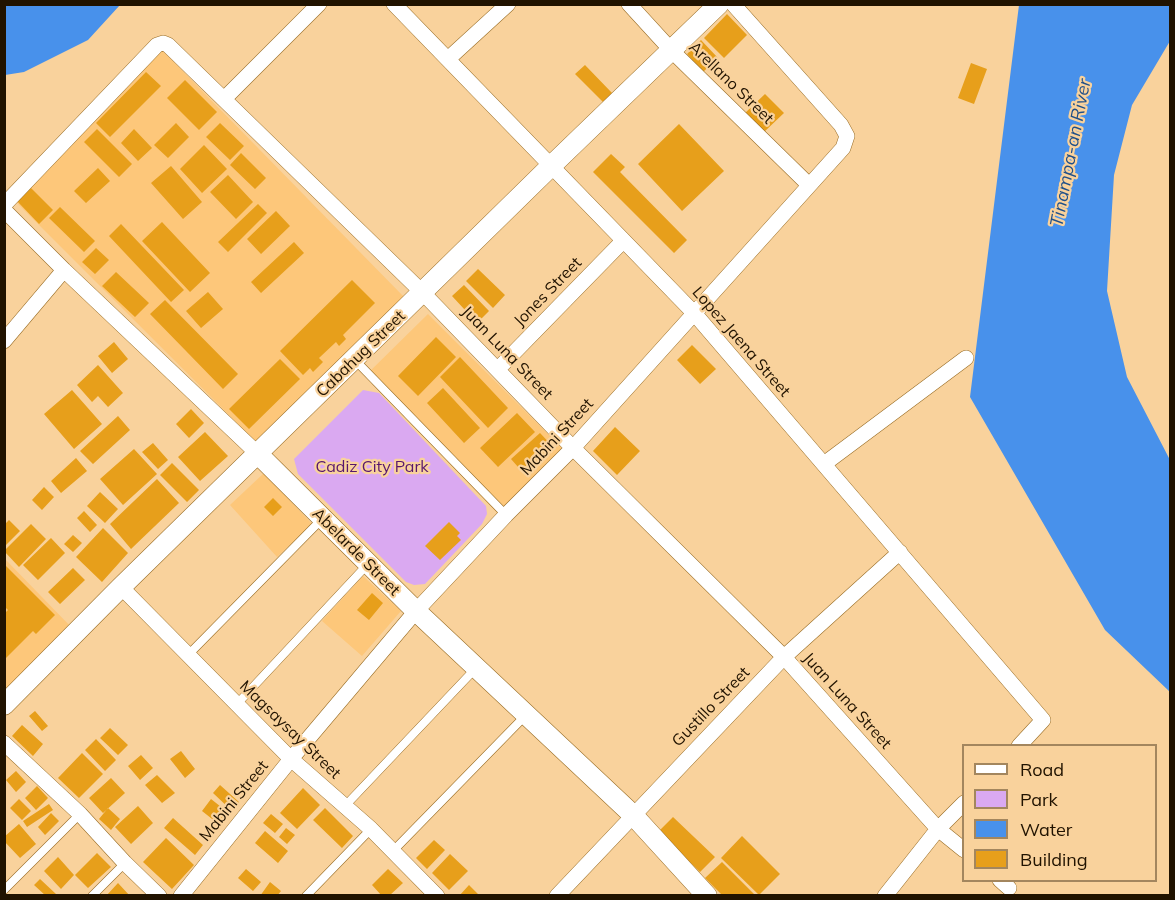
<!DOCTYPE html>
<html>
<head>
<meta charset="utf-8">
<style>
	body { margin:0 }
	#map { position:relative; width:1175px; height:900px; overflow:hidden; background:#f9d29c; font-family:Mulish,sans-serif }
	canvas { display:block }
	.frame { position:absolute; inset:0; border:6px solid #211300; pointer-events:none }
	.legend { position:absolute; left:962px; top:744px; width:195px; height:138px; box-sizing:border-box; background:#f9d29c; border:2px solid #a3865e; margin:0; padding:8px 10px; list-style:none; font-size:18px; color:#211300 }
	.legend li { display:flex; align-items:center; gap:12px; height:30px }
	.legend b { width:30px; border:2px solid #a3865e }
</style>
</head>
<body>
<div id="map">
<canvas width="1175" height="900"></canvas>
<div class="frame"></div>
<ul class="legend">
<li><b style="height:8px;background:#fff"></b>Road</li>
<li><b style="height:16px;background:#daa9f1"></b>Park</li>
<li><b style="height:16px;background:#4891eb"></b>Water</li>
<li><b style="height:16px;background:#e79f1b"></b>Building</li>
</ul>
</div>
<script>
const c = document.querySelector('canvas').getContext('2d');
c.lineJoin = 'round';
function fillPath(path, color) { c.fillStyle = color; c.fill(path, 'evenodd'); }
const toPath = rows => new Path2D(rows.map(r => 'M' + r).join(''));
function strokePath(path, color, width, dash) { c.strokeStyle = color; c.lineWidth = width; c.lineCap = dash ? 'butt' : 'round'; c.setLineDash(dash || []); c.stroke(path); }
function write(font, color, halo, rows, align = 'center') {
  c.font = font + ' Mulish,sans-serif'; c.lineWidth = 4.5; c.setLineDash([]); c.textBaseline = 'middle'; c.strokeStyle = halo; c.fillStyle = color; for (const [text, x, y, turn = 0] of rows) {
    c.save(); c.translate(x, y); c.rotate((+turn || 0) * Math.PI / 180); c.textAlign = isNaN(turn) ? turn : align; if (halo) c.strokeText(text, 0, 0); c.fillText(text, 0, 0); c.restore();
  }
}
const built = toPath([
	[161,49,404,297,257,443,14,200],
	[428,314,564,450,499,515,365,376],
	[264,473,312,524,277,557,230,505],
	[5,559,74,630,5,699],
	[363,576,401,611,362,656,322,621]
]);
const green = toPath([
	[363,390,379,393,486,506,487,514,482,524,425,584,414,585,406,582,298,474,294,459]
]);
const water = toPath([
	[4,5,5,4,120,5,88,40,24,72,5,75],
	[1019,5,1170,5,1170,41,1132,105,1114,175,1107,291,1127,377,1170,460,1170,692,1105,630,970,397]
]);
const building = toPath([
	[727,14,747,35,724,58,704,38],
	[701,40,718,58,703,72,687,54],
	[971,63,987,69,974,104,958,98],
	[585,65,613,94,604,103,575,74],
	[146,72,161,86,110,137,96,123],
	[185,80,217,112,199,130,167,98],
	[765,94,784,113,763,133,744,114],
	[176,123,189,137,168,158,154,145],
	[220,123,244,146,230,160,206,137],
	[679,124,724,171,682,211,638,164],
	[97,129,132,164,119,177,84,142],
	[134,129,152,148,138,161,121,143],
	[204,145,227,169,202,193,180,169],
	[241,153,266,178,255,189,230,165],
	[611,154,625,167,620,172,687,240,674,253,593,172],
	[171,166,202,202,183,219,151,183],
	[98,168,110,181,86,203,74,191],
	[228,175,253,202,236,219,210,192],
	[30,187,53,210,39,224,17,201],
	[258,204,267,213,228,252,218,242],
	[60,207,95,241,84,252,49,218],
	[276,211,290,226,261,254,247,239],
	[162,222,210,273,190,292,142,241],
	[121,224,184,290,171,302,109,236],
	[294,242,304,253,261,293,251,282],
	[96,248,109,260,95,274,82,262],
	[478,269,505,295,493,308,466,281],
	[116,272,149,303,135,317,102,286],
	[352,280,375,303,343,335,346,339,339,346,336,342,319,358,323,362,313,372,310,368,303,375,280,351],
	[464,285,489,311,477,323,452,296],
	[208,292,223,309,201,328,186,311],
	[165,300,238,374,223,389,150,314],
	[436,337,456,357,418,396,398,376],
	[114,342,128,359,112,373,98,356],
	[692,345,716,369,700,384,677,360],
	[460,357,508,408,488,428,440,377],
	[280,359,300,379,249,429,229,409],
	[98,365,123,393,108,407,98,396,92,402,77,385],
	[443,388,480,428,464,443,427,403],
	[72,390,102,424,74,449,44,414],
	[191,409,204,423,189,438,176,424],
	[517,413,535,432,498,467,480,448],
	[118,416,130,430,93,464,80,451],
	[615,427,640,451,617,475,593,451],
	[205,432,228,456,200,481,178,457],
	[540,433,555,449,526,476,511,459],
	[153,443,168,460,158,469,142,452],
	[134,449,157,474,123,505,100,479],
	[76,458,87,471,61,493,51,481],
	[172,463,199,490,187,502,160,475],
	[157,479,179,503,131,549,110,524],
	[44,487,54,497,42,510,32,500],
	[100,492,118,509,105,523,87,506],
	[273,498,282,507,273,516,264,507],
	[84,511,97,525,90,532,77,518],
	[9,520,20,531,4,547,4,525],
	[449,522,460,533,457,536,461,540,440,560,425,546],
	[31,524,46,539,19,567,4,551],
	[103,528,128,553,102,582,76,557],
	[73,535,82,543,73,552,64,544],
	[51,538,65,553,38,580,23,565],
	[4,564,55,615,36,634,33,631,4,660,4,614,8,610,4,606],
	[73,568,85,580,60,604,48,592],
	[372,593,383,603,369,620,357,610],
	[35,711,48,726,42,731,29,716],
	[22,725,43,744,33,756,12,736],
	[110,728,128,745,118,755,100,738],
	[96,739,116,760,105,771,85,750],
	[181,751,195,769,185,778,170,759],
	[82,753,103,774,79,798,58,778],
	[141,755,153,768,140,780,128,766],
	[16,771,26,782,16,792,6,780],
	[157,775,175,793,162,803,145,785],
	[111,778,125,793,103,813,89,798],
	[220,785,239,802,232,811,213,793],
	[37,786,48,798,36,810,25,798],
	[303,788,320,805,297,829,280,813],
	[19,799,31,811,22,820,10,808],
	[211,799,230,814,221,826,202,811],
	[49,804,53,810,27,827,23,821],
	[138,806,153,823,131,844,115,827],
	[108,808,120,819,111,830,99,819],
	[325,808,353,836,342,848,313,820],
	[51,813,59,821,45,835,38,827],
	[271,814,283,824,275,833,263,823],
	[673,817,715,857,700,872,658,832],
	[173,818,203,845,195,855,164,828],
	[19,824,36,844,20,858,4,841,4,837],
	[286,828,295,835,287,844,279,837],
	[265,831,288,851,278,863,255,843],
	[742,836,780,874,759,895,721,858],
	[166,838,194,865,172,889,143,862],
	[434,840,445,850,427,869,416,858],
	[97,853,111,867,88,888,75,875],
	[450,854,468,871,449,890,432,873],
	[58,857,74,875,61,889,44,871],
	[722,862,756,896,723,896,705,878],
	[246,869,261,882,253,891,238,878],
	[388,869,403,883,389,896,382,896,372,885],
	[40,879,56,894,54,896,46,896,34,885],
	[270,882,281,891,277,896,260,896],
	[118,883,130,896,106,896],
	[469,885,480,896,459,896]
]);
const service = toPath([
	[355,360,506,515],
	[188,655,322,519],
	[237,704,367,565],
	[345,806,476,668],
	[393,851,526,715],
	[4,890,80,814],
	[92,896,125,863],
	[306,896,371,829]
]);
const minor = toPath([
	[394,4,694,313,1043,720,1019,746],
	[629,4,672,51,809,185],
	[448,59,508,4],
	[224,99,319,4],
	[4,205,157,45,163,43,168,45,423,293,573,448,784,657,938,829,964,850],
	[4,210,64,270,258,454],
	[4,341,64,270],
	[498,369,623,241],
	[824,464,966,358],
	[121,587,291,759,371,829,437,896],
	[4,743,80,814,125,863,159,896],
	[1000,880,1009,888],
	[181,896,291,759,416,611,506,515,573,448,843,148,847,136,841,125,733,4],
	[557,896,784,657,900,552],
	[885,896,938,829,964,803]
]);
const tertiary = toPath([
	[258,454,416,611,633,815,707,896],
	[4,705,121,587,550,167,719,4]
]);
const streetNames = [
	["Arellano Street",731,83,44],
	["Jones Street",548,292,-46],
	["Lopez Jaena Street",741,342,49],
	["Juan Luna Street",507,353,46],
	["Cabahug Street",361,354,-44],
	["Mabini Street",557,437,-47],
	["Abelarde Street",356,552,45],
	["Juan Luna Street",847,701,48],
	["Gustillo Street",711,707,-46],
	["Magsaysay Street",290,730,44],
	["Mabini Street",234,801,-51]
];
const parkNames = [
	["Cadiz City Park",372,467]
];
const waterNames = [
	["Tinampa-an River",1071,153,-79]
];
fillPath(built, '#fdc77a');
fillPath(green, '#daa9f1');
fillPath(water, '#4891eb');
fillPath(building, '#e79f1b');
strokePath(service, '#996d25', 9);
strokePath(minor, '#996d25', 16);
strokePath(tertiary, '#996d25', 21);
strokePath(service, '#fff', 8);
strokePath(minor, '#fff', 15);
strokePath(tertiary, '#fff', 20);
write('16px', '#211300', '#f9d29c', streetNames);
write('16px', '#56166d', '#f9d29c', parkNames);
write('italic 18px', '#1f4f89', '#f9d29c', waterNames);
</script>
</body>
</html>
